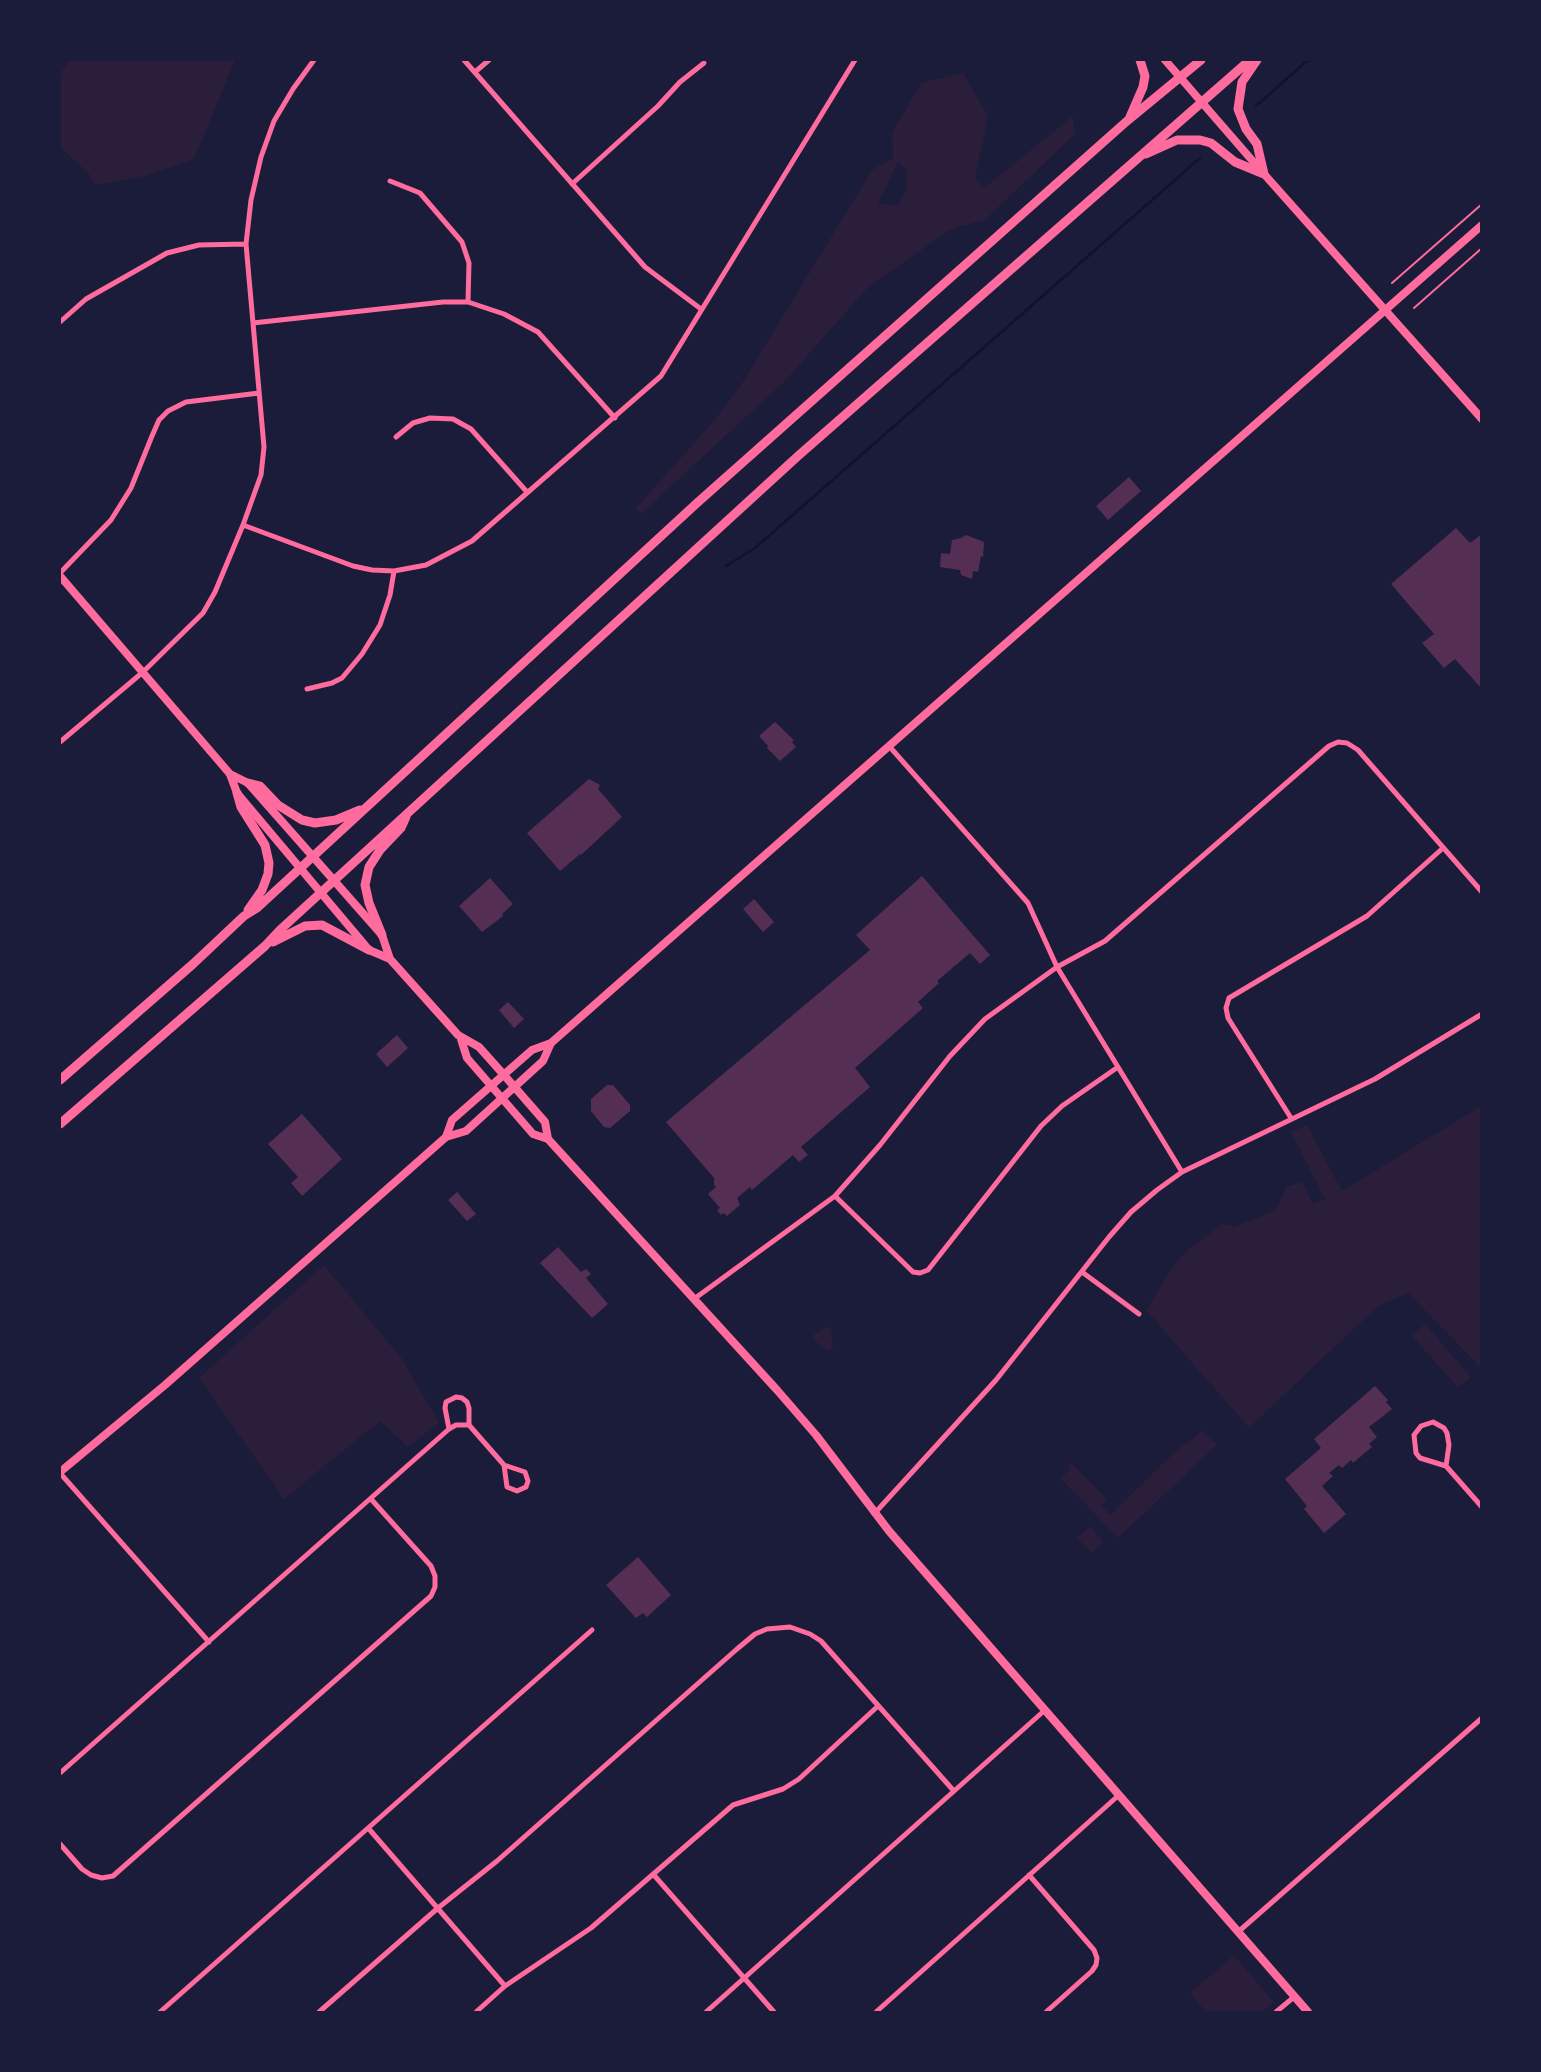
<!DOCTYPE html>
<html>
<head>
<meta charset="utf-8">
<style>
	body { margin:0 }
	#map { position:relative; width:1541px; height:2072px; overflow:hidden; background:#1b1b3a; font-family:"Sofia Sans Condensed",sans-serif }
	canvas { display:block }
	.frame { position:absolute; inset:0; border:61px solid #1b1b3a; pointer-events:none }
</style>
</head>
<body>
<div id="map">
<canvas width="1541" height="2072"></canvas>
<div class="frame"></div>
</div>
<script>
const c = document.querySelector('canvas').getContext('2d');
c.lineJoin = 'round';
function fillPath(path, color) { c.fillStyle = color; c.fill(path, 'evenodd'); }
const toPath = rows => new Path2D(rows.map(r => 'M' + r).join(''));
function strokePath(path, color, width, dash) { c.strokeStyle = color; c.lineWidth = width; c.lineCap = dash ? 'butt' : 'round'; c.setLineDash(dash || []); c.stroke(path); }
const green = toPath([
	[69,60,235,60,194,159,145,176,94,185,89,174,60,147,60,74],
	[963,73,988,116,975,179,984,188,1073,116,1075,134,985,220,951,229,867,288,787,379,641,514,635,509,718,416,741,385,872,170,893,158,892,133,922,82],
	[898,162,907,171,906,190,899,205,878,204],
	[1481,1106,1481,1368,1408,1293,1378,1306,1249,1428,1146,1310,1174,1264,1190,1248,1222,1224,1234,1227,1276,1210,1286,1187,1303,1182,1312,1203,1325,1199,1291,1132,1307,1125,1342,1191],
	[324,1265,403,1360,439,1423,408,1447,380,1421,284,1499,199,1378],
	[1425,1324,1471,1377,1458,1388,1412,1336],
	[827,1326,831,1329,833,1348,828,1351,815,1341,812,1336],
	[1202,1430,1217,1445,1118,1538,1060,1478,1070,1469,1068,1466,1071,1463,1107,1499,1101,1505,1110,1515,1184,1443,1186,1445],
	[1090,1526,1104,1542,1091,1553,1077,1538],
	[1234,1955,1274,2002,1262,2012,1206,2012,1190,1993]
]);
const stream = toPath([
	[1256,106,1308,60],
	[726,566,755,548,1200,158]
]);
const building = toPath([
	[1129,477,1141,491,1108,520,1096,506],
	[1456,528,1470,543,1482,534,1482,689,1455,659,1444,668,1422,643,1434,634,1391,584],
	[966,535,984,542,983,557,981,556,978,572,973,571,972,579,961,575,960,570,940,567,941,553,950,554,952,540,961,538],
	[775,722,794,740,792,742,796,747,780,761,767,748,768,746,759,736],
	[589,779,600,785,598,789,622,817,581,855,580,854,560,871,527,833],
	[922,876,990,955,980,964,970,953,937,981,939,983,918,1002,923,1008,855,1068,870,1087,801,1147,808,1155,799,1162,793,1155,752,1190,750,1187,737,1198,740,1205,727,1216,724,1213,721,1215,717,1210,720,1208,708,1194,716,1187,714,1185,714,1178,666,1122,870,950,856,935],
	[490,878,513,904,502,914,503,916,482,932,459,906],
	[754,899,774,922,763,932,743,909],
	[508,1002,524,1019,514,1028,499,1010],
	[397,1035,408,1048,387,1067,376,1054],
	[607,1085,613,1085,630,1105,630,1111,610,1128,604,1127,591,1111,591,1099],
	[302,1114,342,1159,302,1196,291,1183,298,1177,268,1144],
	[457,1192,476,1214,467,1221,448,1200],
	[558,1247,581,1272,586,1269,591,1274,586,1278,608,1304,592,1318,540,1263],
	[1375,1386,1388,1400,1386,1402,1392,1409,1369,1427,1377,1437,1369,1444,1372,1447,1353,1463,1351,1460,1342,1468,1339,1465,1329,1473,1333,1476,1322,1486,1346,1514,1324,1533,1304,1509,1307,1506,1285,1479,1321,1448,1314,1439],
	[638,1557,671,1595,647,1617,643,1613,636,1618,606,1585]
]);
const path = toPath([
	[1392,283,1482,204],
	[1414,308,1482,248]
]);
const minor = toPath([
	[464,60,645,267,701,309],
	[475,72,489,60],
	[390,181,420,193,462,242,469,263,468,302],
	[572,184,658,106,680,82,704,63],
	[60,322,86,299,167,253,199,245,246,244],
	[253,323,443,302,468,302,504,314,538,332,615,418],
	[396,437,413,423,430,418,453,419,471,429,527,492],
	[243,525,353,566,372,570,394,571,426,565,472,541,661,376,855,60],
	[60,573,111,520,131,488,152,436,159,420,168,411,186,402,259,393],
	[307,689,332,683,342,678,362,654,380,625,390,595,394,571],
	[60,742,143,672,203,613,215,592,243,525,261,475,264,447,246,244,251,200,261,157,274,121,293,89,314,60],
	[889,746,1028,903,1057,967,1182,1172],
	[1291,1118,1228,1018,1226,1008,1229,998,1367,916,1443,848],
	[835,1196,913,1272,920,1273,928,1270,1041,1126,1062,1106,1118,1067],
	[1082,1272,1139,1314],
	[694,1299,835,1196,880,1145,950,1056,985,1019,1057,967,1105,941,1329,746,1338,742,1347,743,1358,750,1482,892],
	[449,1429,445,1408,446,1402,456,1397,462,1398,467,1402,469,1408,469,1425],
	[1446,1466,1449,1445,1447,1433,1444,1428,1433,1422,1421,1426,1414,1435,1416,1453,1420,1458,1446,1466,1482,1507],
	[60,1473,209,1642],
	[874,1514,996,1380,1109,1237,1131,1212,1157,1190,1182,1172,1375,1079,1482,1014],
	[60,1773,449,1429,456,1425,469,1425,504,1465,525,1472,528,1481,526,1487,517,1491,507,1487,504,1465],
	[369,1829,505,1986],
	[60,1844,82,1869,91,1875,102,1878,113,1876,431,1596,435,1587,435,1576,431,1566,371,1499],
	[653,1874,774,2012],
	[1029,1875,1094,1950,1097,1958,1096,1965,1092,1971,1046,2012],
	[1238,1932,1482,1718],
	[160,2012,592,1630],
	[319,2012,438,1908,497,1861,737,1649,755,1634,767,1629,790,1627,810,1634,821,1641,953,1790],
	[476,2012,505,1986,591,1928,733,1805,783,1789,799,1779,878,1706],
	[706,2012,1045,1710],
	[876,2012,1119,1795],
	[1276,2012,1294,1997]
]);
const secondary = toPath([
	[1165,60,1264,174,1482,419],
	[60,576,230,774,237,793,369,950,390,959],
	[230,774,248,783,382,935,390,959,458,1035,479,1047,504,1075,545,1122,548,1139,777,1390,816,1435,889,1531,1308,2012],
	[461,1039,467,1058,533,1134,548,1139],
	[446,1137,452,1120,532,1050,551,1043,1482,225],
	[60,1472,165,1385,446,1137,466,1131,543,1061,551,1043]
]);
const trunk = toPath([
	[1257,60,1242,82,1238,109,1246,129,1257,144,1264,174],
	[1130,117,1143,87,1145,76,1140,60],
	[1146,154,1177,140,1200,140,1211,143,1235,162,1264,174],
	[248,783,260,786,278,805,302,820,315,823,336,820,360,810],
	[237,793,241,807,265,845,269,863,268,874,262,890,248,910],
	[382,935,369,903,365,885,369,867,380,850,401,828,406,817],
	[273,942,305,926,322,925,369,950],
	[60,1080,193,964,244,916,257,908,697,503,1127,121,1201,60],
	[60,1124,265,946,280,930,798,456,1250,60]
]);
fillPath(green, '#2a1e3b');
strokePath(stream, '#12122b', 2.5);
fillPath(building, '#542f53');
strokePath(path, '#ff6b9d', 2);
strokePath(minor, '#ff6b9d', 5);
strokePath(secondary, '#ff6b9d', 8);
strokePath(trunk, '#ff6b9d', 9);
</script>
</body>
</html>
